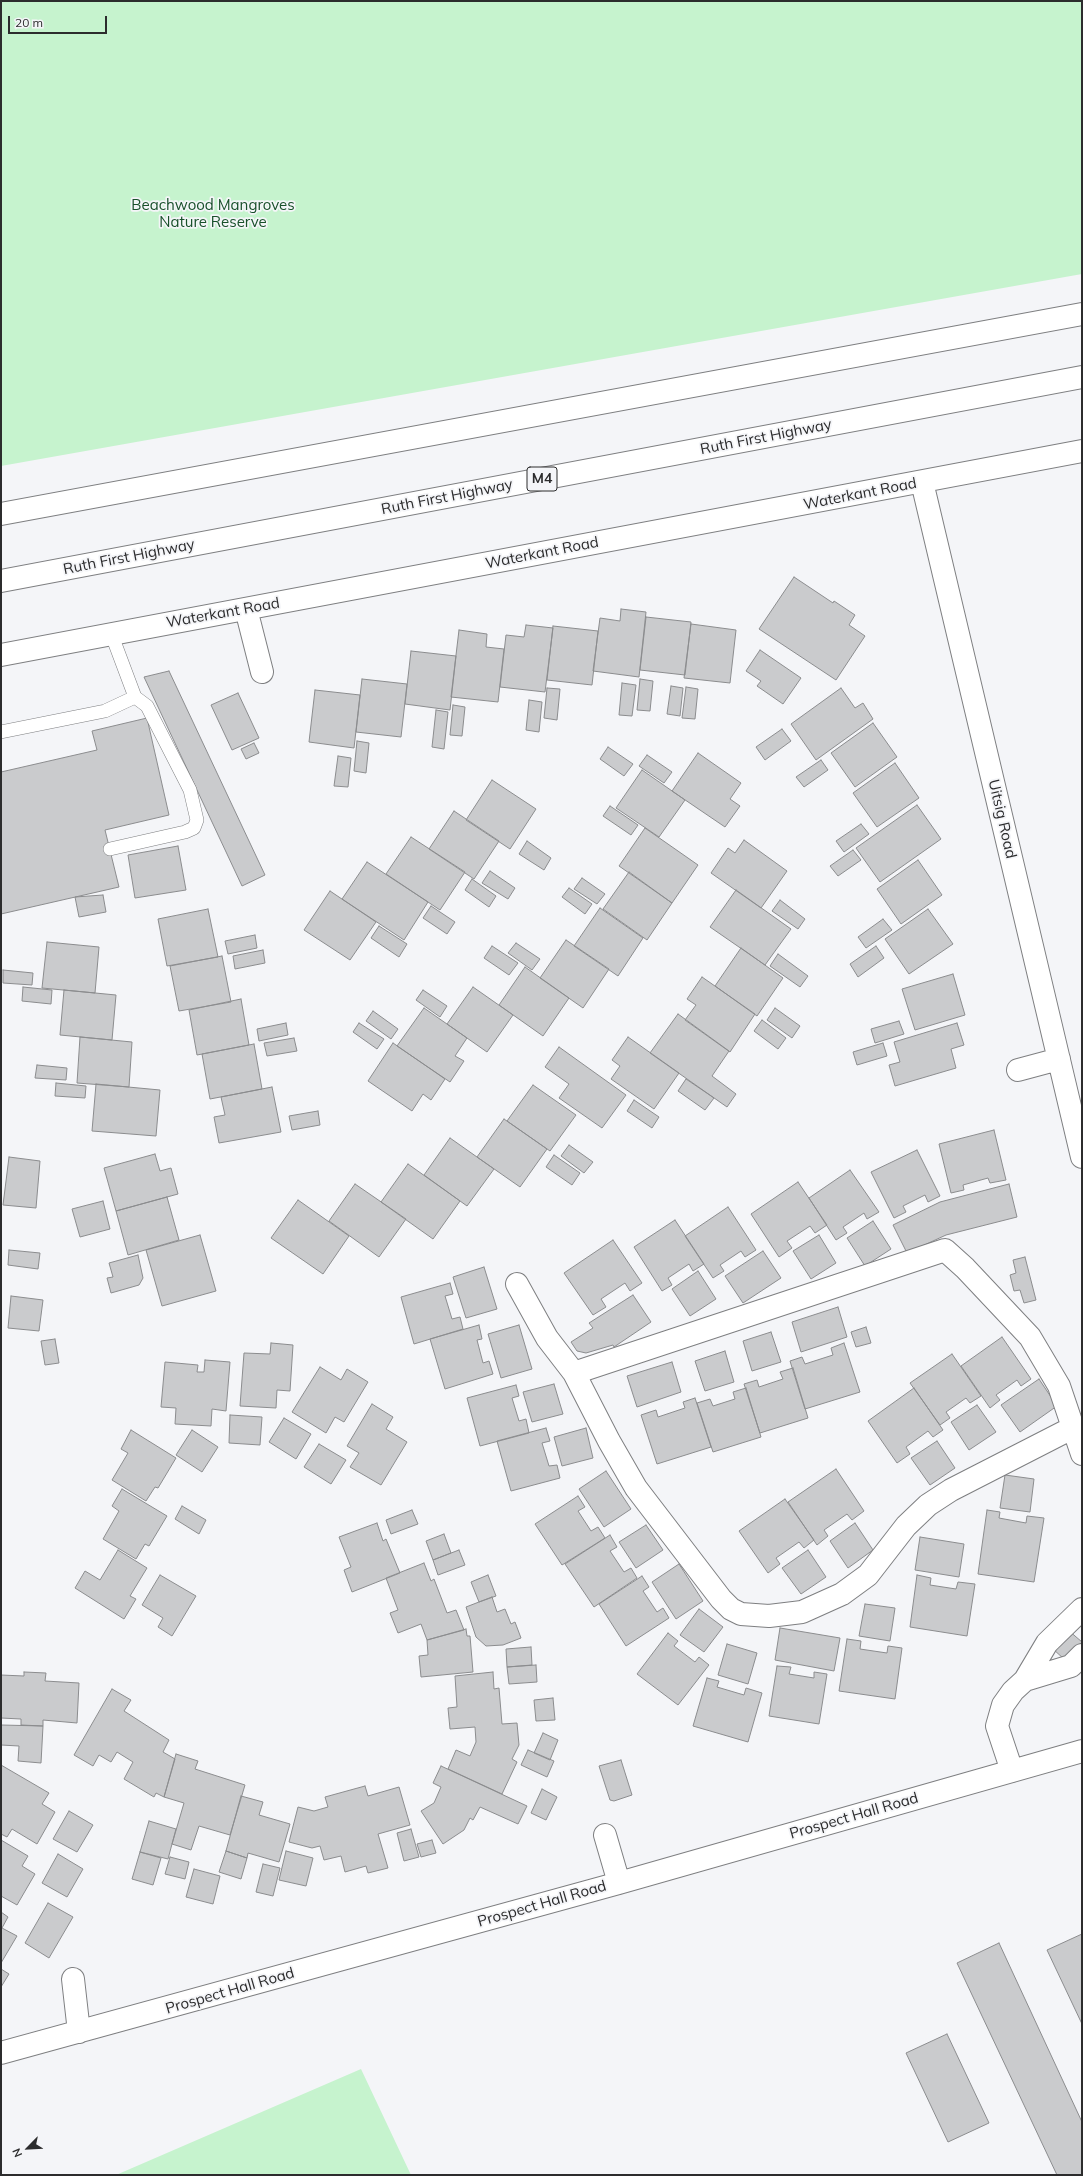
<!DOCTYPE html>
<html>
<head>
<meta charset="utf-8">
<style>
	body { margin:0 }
	#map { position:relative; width:1083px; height:2176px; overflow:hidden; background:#f4f5f8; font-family:Mulish,sans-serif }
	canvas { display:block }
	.frame { position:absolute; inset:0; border:2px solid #2c2c2d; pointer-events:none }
	.north { position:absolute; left:8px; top:2128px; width:40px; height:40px; -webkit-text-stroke:3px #f4f5f8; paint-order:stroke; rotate:246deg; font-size:11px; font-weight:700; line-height:16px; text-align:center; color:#2c2c2d }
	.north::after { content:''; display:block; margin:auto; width:14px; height:18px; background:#2c2c2d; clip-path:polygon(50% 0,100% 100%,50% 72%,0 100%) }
	.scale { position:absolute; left:8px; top:16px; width:99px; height:18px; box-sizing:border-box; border:2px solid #2c2c2d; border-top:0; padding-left:5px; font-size:12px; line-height:14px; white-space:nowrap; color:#2c2c2d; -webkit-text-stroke:3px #f4f5f8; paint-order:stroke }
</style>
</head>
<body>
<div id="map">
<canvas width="1083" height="2176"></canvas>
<div class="frame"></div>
<div class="north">N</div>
<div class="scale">20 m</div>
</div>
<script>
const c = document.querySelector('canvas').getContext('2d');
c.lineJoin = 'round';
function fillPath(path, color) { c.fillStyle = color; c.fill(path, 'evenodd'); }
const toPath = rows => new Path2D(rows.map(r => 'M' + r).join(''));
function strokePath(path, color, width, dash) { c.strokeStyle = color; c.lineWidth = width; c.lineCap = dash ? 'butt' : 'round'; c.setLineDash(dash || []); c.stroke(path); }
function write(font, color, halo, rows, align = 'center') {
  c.font = font + ' Mulish,sans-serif'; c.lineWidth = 3.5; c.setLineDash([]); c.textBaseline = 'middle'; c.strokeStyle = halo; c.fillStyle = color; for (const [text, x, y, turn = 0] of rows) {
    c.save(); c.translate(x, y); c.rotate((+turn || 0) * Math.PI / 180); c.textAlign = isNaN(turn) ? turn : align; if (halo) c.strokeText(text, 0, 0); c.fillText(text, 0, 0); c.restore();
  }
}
const green = toPath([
	[1,1,1082,1,1082,274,1,466],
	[361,2069,411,2175,116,2175]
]);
const building = toPath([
	[794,577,833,603,834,601,855,615,849,625,865,636,836,680,759,629,794,577],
	[621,609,646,612,639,677,593,671,600,618,620,621,621,609],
	[646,617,691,622,685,675,640,670,646,617],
	[691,624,736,630,730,683,684,678,691,624],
	[526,625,553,628,545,692,500,687,506,635,524,637,526,625],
	[553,626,598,631,592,685,547,680,553,626],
	[459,630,487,634,486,647,504,649,498,702,451,697,459,630],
	[760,650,801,678,783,704,757,686,761,681,746,671,760,650],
	[411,651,456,656,450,710,405,704,411,651],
	[169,671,265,875,242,886,144,677,169,671],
	[362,679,407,684,401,737,356,732,362,679],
	[640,679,653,681,650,711,637,710,640,679],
	[622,683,636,685,632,716,619,715,622,683],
	[671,686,683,688,680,716,667,714,671,686],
	[686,687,698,689,695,719,682,718,686,687],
	[547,688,560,689,557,720,544,718,547,688],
	[841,688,855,708,863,703,873,719,816,760,791,724,841,688],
	[315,690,360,695,354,748,309,742,315,690],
	[238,693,259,738,232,750,211,705,238,693],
	[529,700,542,702,539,732,526,730,529,700],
	[453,705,465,707,462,736,450,735,453,705],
	[436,710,448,712,444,749,432,747,436,710],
	[147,718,169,815,105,830,119,887,1,914,1,772,97,750,92,731,147,718],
	[873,723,897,757,855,787,831,753,873,723],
	[782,729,791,741,765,760,756,747,782,729],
	[357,741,369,743,366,773,354,771,357,741],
	[254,743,259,753,246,759,241,749,254,743],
	[608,747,633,764,624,776,600,759,608,747],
	[698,753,741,783,730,799,740,806,725,827,672,791,698,753],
	[647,755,672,772,664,783,639,766,647,755],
	[338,756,351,758,348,787,334,786,338,756],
	[821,760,828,770,804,787,796,777,821,760],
	[895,763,919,798,877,827,853,793,895,763],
	[642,770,685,800,659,837,616,808,642,770],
	[492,780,536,809,510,849,466,820,492,780],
	[917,805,941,839,880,882,856,848,917,805],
	[610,806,638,825,631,835,603,816,610,806],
	[454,811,499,841,474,879,429,849,454,811],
	[861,824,869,834,844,852,836,841,861,824],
	[645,828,698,865,672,903,619,866,645,828],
	[411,837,465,872,440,910,386,874,411,837],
	[744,840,787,871,761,908,711,873,728,848,735,853,744,840],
	[527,841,551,858,544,870,519,854,527,841],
	[178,846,186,890,135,898,128,855,178,846],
	[853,850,861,860,838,876,830,866,853,850],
	[918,860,942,895,901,924,877,889,918,860],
	[367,862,428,902,404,940,342,899,367,862],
	[490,871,515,888,508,899,482,883,490,871],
	[629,872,672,903,647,940,603,909,629,872],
	[582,878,605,894,597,904,574,889,582,878],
	[472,879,496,896,489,907,465,890,472,879],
	[569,888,592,904,585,914,562,897,569,888],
	[736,890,791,929,765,965,710,927,736,890],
	[330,891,376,922,350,960,304,930,330,891],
	[103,895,106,912,79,917,75,897,103,895],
	[780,900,805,919,798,929,772,911,780,900],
	[431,906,455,922,447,934,423,918,431,906],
	[600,908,643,938,618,976,574,946,600,908],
	[208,909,218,957,167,966,158,919,208,909],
	[928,909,953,944,909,974,885,939,928,909],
	[883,919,892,930,866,948,858,937,883,919],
	[379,926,407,944,399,957,371,938,379,926],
	[255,935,257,948,228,954,225,941,255,935],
	[566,940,609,969,583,1008,540,978,566,940],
	[47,942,99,947,95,993,42,988,47,942],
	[516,943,540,959,532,970,508,953,516,943],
	[492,946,518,963,509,975,484,958,492,946],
	[876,946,884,958,858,977,850,964,876,946],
	[741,948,783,978,757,1016,715,986,741,948],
	[263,950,265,963,235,969,233,956,263,950],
	[778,954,808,976,800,987,770,966,778,954],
	[222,956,231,1002,179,1011,170,966,222,956],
	[525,967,569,998,543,1036,499,1005,525,967],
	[3,970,33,973,32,985,3,983,3,970],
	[953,974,965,1015,915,1030,902,989,953,974],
	[702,977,755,1014,730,1052,685,1020,696,1005,687,999,702,977],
	[23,987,52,990,51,1004,22,1001,23,987],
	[473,987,513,1015,487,1052,447,1024,473,987],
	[64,990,116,995,112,1040,60,1035,64,990],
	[423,990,447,1006,440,1017,416,1000,423,990],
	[241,999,249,1045,197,1055,189,1010,241,999],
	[424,1008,467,1038,455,1056,464,1061,450,1082,397,1046,424,1008],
	[775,1008,800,1026,792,1038,767,1020,775,1008],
	[373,1011,398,1029,391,1039,366,1021,373,1011],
	[678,1014,729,1051,712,1076,736,1094,727,1107,650,1053,678,1014],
	[762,1020,786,1038,778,1049,754,1031,762,1020],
	[899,1021,904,1034,875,1043,871,1029,899,1021],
	[286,1023,288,1035,259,1041,257,1029,286,1023],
	[359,1023,384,1039,377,1049,353,1032,359,1023],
	[957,1023,964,1045,951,1049,956,1068,895,1086,889,1065,900,1062,894,1042,957,1023],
	[80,1037,132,1042,129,1087,77,1083,80,1037],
	[628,1037,679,1073,654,1109,611,1079,620,1066,612,1060,628,1037],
	[294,1038,297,1051,267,1056,264,1043,294,1038],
	[393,1043,445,1079,431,1100,423,1094,412,1111,368,1081,393,1043],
	[883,1043,887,1056,857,1065,853,1052,883,1043],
	[254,1044,262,1089,210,1099,202,1054,254,1044],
	[559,1047,626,1095,602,1128,559,1098,569,1084,545,1067,559,1047],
	[37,1065,67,1068,66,1080,35,1078,37,1065],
	[686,1079,714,1098,705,1110,678,1091,686,1079],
	[56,1083,86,1086,85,1098,55,1096,56,1083],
	[96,1084,160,1090,156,1136,92,1131,96,1084],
	[533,1085,576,1115,550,1151,507,1121,533,1085],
	[272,1087,281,1132,219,1143,214,1117,225,1115,221,1097,272,1087],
	[634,1100,659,1117,652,1128,627,1111,634,1100],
	[318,1111,320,1125,292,1130,289,1116,318,1111],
	[504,1119,547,1149,520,1187,477,1157,504,1119],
	[994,1130,1006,1180,990,1183,988,1178,963,1185,964,1190,951,1193,939,1144,994,1130],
	[450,1138,494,1169,467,1206,424,1175,450,1138],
	[569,1145,593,1162,584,1173,561,1156,569,1145],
	[917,1150,940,1196,928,1202,925,1195,903,1206,906,1212,894,1218,871,1172,917,1150],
	[155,1154,160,1171,171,1168,178,1194,116,1211,104,1168,155,1154],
	[554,1155,580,1173,572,1185,546,1167,554,1155],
	[9,1157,40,1161,36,1208,3,1205,9,1157],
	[408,1164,460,1201,433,1239,381,1202,408,1164],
	[850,1170,879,1212,867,1219,864,1213,843,1227,847,1233,836,1240,809,1198,850,1170],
	[798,1182,827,1225,815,1233,810,1226,787,1241,792,1248,779,1257,751,1214,798,1182],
	[355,1184,406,1219,379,1257,329,1221,355,1184],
	[1009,1184,1017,1217,946,1235,907,1253,893,1225,940,1202,1009,1184],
	[167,1197,179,1240,128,1255,116,1211,167,1197],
	[298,1200,349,1236,323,1274,271,1238,298,1200],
	[103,1201,110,1229,80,1237,72,1209,103,1201],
	[728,1207,756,1250,745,1257,741,1251,720,1265,724,1271,713,1278,685,1236,728,1207],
	[675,1220,704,1264,693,1271,689,1264,668,1278,672,1285,662,1291,634,1247,675,1220],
	[873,1221,891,1249,865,1266,847,1238,873,1221],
	[200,1235,216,1291,162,1306,146,1250,200,1235],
	[819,1235,836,1263,811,1279,793,1251,819,1235],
	[613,1240,642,1283,630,1291,625,1283,601,1299,606,1307,593,1315,564,1273,613,1240],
	[9,1250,40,1253,38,1269,8,1265,9,1250],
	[763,1251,781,1278,743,1303,725,1276,763,1251],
	[138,1255,143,1278,139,1285,111,1293,107,1278,113,1277,109,1263,138,1255],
	[1025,1257,1036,1300,1024,1303,1020,1290,1014,1291,1010,1275,1016,1273,1013,1260,1025,1257],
	[484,1267,497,1309,466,1318,453,1277,484,1267],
	[698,1271,716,1299,690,1316,672,1289,698,1271],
	[450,1283,453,1294,445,1296,452,1319,460,1317,463,1329,414,1344,401,1297,450,1283],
	[633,1295,651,1322,614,1347,613,1345,586,1353,577,1351,571,1342,593,1328,589,1323,633,1295],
	[11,1296,43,1300,39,1331,8,1328,11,1296],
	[838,1307,847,1337,801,1352,792,1322,838,1307],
	[479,1325,482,1339,477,1340,483,1363,489,1361,493,1374,445,1389,430,1339,479,1325],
	[519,1325,532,1369,501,1378,488,1334,519,1325],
	[866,1327,871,1343,856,1347,851,1332,866,1327],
	[771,1332,781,1362,752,1371,743,1341,771,1332],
	[1002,1337,1031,1379,1021,1386,1017,1380,996,1395,1000,1400,990,1408,961,1366,1002,1337],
	[55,1339,59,1363,45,1365,41,1341,55,1339],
	[271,1343,293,1345,290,1391,277,1390,276,1408,240,1406,244,1353,270,1354,271,1343],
	[844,1343,860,1392,805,1409,790,1361,802,1357,805,1364,833,1355,831,1348,844,1343],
	[725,1351,734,1382,705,1391,695,1361,725,1351],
	[952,1354,981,1396,970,1403,966,1398,946,1412,950,1418,940,1425,910,1383,952,1354],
	[205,1360,230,1362,226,1411,212,1409,211,1426,175,1424,176,1408,161,1407,165,1362,198,1365,197,1372,204,1372,205,1360],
	[672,1362,681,1392,637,1407,627,1376,672,1362],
	[320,1367,341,1380,347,1369,368,1382,344,1422,335,1417,326,1433,292,1412,320,1367],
	[793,1368,808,1418,760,1433,744,1384,757,1380,759,1387,783,1379,780,1372,793,1368],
	[1039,1379,1057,1406,1020,1432,1001,1405,1039,1379],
	[554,1384,563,1414,532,1422,523,1392,554,1384],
	[516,1385,519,1396,512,1398,519,1421,526,1419,529,1433,480,1446,467,1398,516,1385],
	[746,1388,761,1437,713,1452,697,1403,710,1399,713,1406,735,1399,733,1392,746,1388],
	[914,1388,943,1430,933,1437,928,1431,906,1447,910,1454,897,1463,868,1421,914,1388],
	[695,1398,711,1447,657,1464,641,1415,656,1410,658,1417,685,1408,683,1402,695,1398],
	[372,1404,393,1417,386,1429,407,1442,381,1485,350,1467,359,1453,347,1446,372,1404],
	[977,1405,996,1432,969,1450,951,1422,977,1405],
	[230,1415,262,1417,260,1445,229,1443,230,1415],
	[284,1418,311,1434,296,1459,269,1442,284,1418],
	[546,1428,550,1441,542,1443,549,1466,557,1465,560,1478,511,1491,497,1441,546,1428],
	[586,1428,593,1458,562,1466,554,1437,586,1428],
	[131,1430,176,1458,158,1488,155,1487,146,1501,112,1480,128,1453,121,1449,131,1430],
	[192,1430,218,1447,202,1472,176,1455,192,1430],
	[937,1441,955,1468,930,1485,911,1458,937,1441],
	[319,1444,346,1460,331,1484,304,1467,319,1444],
	[836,1469,864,1511,852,1520,847,1514,824,1530,828,1536,817,1545,788,1502,836,1469],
	[606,1471,631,1509,604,1527,579,1489,606,1471],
	[1005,1475,1034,1479,1030,1512,1000,1508,1005,1475],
	[122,1489,167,1516,149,1546,145,1544,136,1559,103,1539,119,1511,112,1506,122,1489],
	[578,1496,585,1507,578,1511,591,1531,598,1527,605,1538,562,1565,535,1524,578,1496],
	[785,1499,814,1540,804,1548,799,1542,776,1558,780,1564,768,1573,739,1531,785,1499],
	[182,1506,206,1520,199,1534,175,1519,182,1506],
	[412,1510,418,1524,391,1534,386,1520,412,1510],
	[987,1510,1000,1512,999,1518,1026,1523,1027,1516,1044,1518,1034,1582,978,1574,987,1510],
	[377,1523,383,1541,386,1539,400,1573,352,1592,344,1570,351,1567,339,1537,377,1523],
	[855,1523,873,1550,848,1568,830,1541,855,1523],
	[646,1525,663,1550,636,1568,619,1542,646,1525],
	[444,1534,451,1553,433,1560,426,1541,444,1534],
	[610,1535,617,1547,610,1551,624,1572,631,1568,637,1578,594,1607,565,1564,610,1535],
	[920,1537,964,1544,959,1577,915,1570,920,1537],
	[118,1550,147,1568,130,1596,136,1599,124,1619,75,1588,85,1571,100,1580,118,1550],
	[459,1550,465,1565,438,1575,433,1560,459,1550],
	[808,1550,826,1577,801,1594,782,1568,808,1550],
	[424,1563,431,1581,434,1579,447,1613,456,1610,464,1630,427,1640,421,1624,398,1633,390,1613,398,1610,386,1578,424,1563],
	[679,1564,703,1601,676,1619,652,1582,679,1564],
	[160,1575,196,1596,172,1636,158,1627,163,1618,142,1605,160,1575],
	[488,1575,496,1596,479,1602,471,1582,488,1575],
	[917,1575,931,1578,930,1585,956,1589,958,1582,975,1584,967,1636,910,1627,917,1575],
	[642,1576,649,1587,643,1591,657,1612,663,1608,669,1618,626,1646,599,1604,642,1576],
	[492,1597,497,1612,505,1609,511,1624,515,1622,521,1638,503,1645,486,1646,476,1637,466,1607,492,1597],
	[865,1604,895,1608,890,1641,859,1636,865,1604],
	[699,1609,723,1627,704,1652,680,1635,699,1609],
	[780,1628,840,1638,834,1671,775,1660,780,1628],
	[466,1629,467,1636,470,1636,473,1672,421,1677,419,1656,428,1655,427,1640,466,1629],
	[1068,1630,1082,1642,1065,1660,1052,1648,1068,1630],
	[668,1633,678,1641,674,1646,695,1662,699,1657,709,1665,678,1705,637,1674,668,1633],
	[847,1639,861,1641,860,1649,887,1653,888,1646,902,1648,895,1699,839,1691,847,1639],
	[727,1644,757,1653,748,1684,718,1675,727,1644],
	[531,1647,532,1665,507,1667,506,1649,531,1647],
	[536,1665,537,1682,509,1684,507,1667,536,1665],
	[777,1666,791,1667,789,1674,814,1678,814,1672,827,1674,819,1724,769,1716,777,1666],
	[24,1672,46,1673,45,1681,79,1683,77,1723,43,1720,43,1726,21,1725,21,1719,1,1718,1,1675,24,1676,24,1672],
	[493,1672,494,1689,499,1688,502,1724,517,1723,519,1745,512,1759,517,1762,502,1794,448,1769,456,1750,470,1756,476,1742,475,1727,450,1729,448,1708,457,1707,455,1676,493,1672],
	[707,1678,719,1681,717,1687,744,1695,746,1688,762,1693,748,1742,693,1726,707,1678],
	[112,1689,131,1700,124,1711,169,1740,163,1752,175,1759,164,1797,156,1793,154,1797,124,1779,133,1762,117,1752,111,1762,99,1755,93,1766,74,1755,112,1689],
	[553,1698,555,1720,536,1721,534,1700,553,1698],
	[1,1725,43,1726,41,1763,18,1761,19,1746,1,1745,1,1725],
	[543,1733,558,1740,550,1760,534,1753,543,1733],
	[528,1750,554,1761,547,1777,521,1765,528,1750],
	[176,1754,198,1761,195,1769,245,1785,230,1835,199,1826,191,1850,172,1844,184,1803,164,1797,176,1754],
	[621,1760,632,1795,614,1801,610,1800,599,1766,621,1760],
	[1,1765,49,1793,42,1804,55,1812,37,1844,12,1829,7,1837,1,1834,1,1765],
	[441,1766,527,1806,518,1824,480,1807,473,1820,470,1818,464,1830,443,1844,421,1811,434,1803,441,1787,433,1783,441,1766],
	[365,1786,368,1796,399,1787,410,1825,378,1834,388,1868,368,1873,366,1866,345,1872,341,1856,324,1860,320,1846,312,1848,289,1842,298,1807,314,1811,328,1807,325,1797,365,1786],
	[542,1789,557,1797,546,1820,531,1813,542,1789],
	[241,1796,263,1802,259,1815,290,1824,279,1862,248,1853,247,1858,226,1851,241,1796],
	[69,1811,93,1825,77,1852,53,1839,69,1811],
	[149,1821,176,1829,168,1859,140,1852,149,1821],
	[411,1829,419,1857,404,1861,397,1833,411,1829],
	[1,1840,28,1856,22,1866,35,1874,17,1905,1,1896,1,1840],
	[432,1840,436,1853,421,1857,417,1844,432,1840],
	[226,1851,247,1858,241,1879,219,1872,226,1851],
	[286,1851,313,1858,306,1886,279,1880,286,1851],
	[140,1852,161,1858,153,1885,132,1879,140,1852],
	[58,1854,83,1869,67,1897,42,1883,58,1854],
	[170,1857,189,1862,185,1879,165,1874,170,1857],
	[263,1864,280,1868,273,1896,256,1892,263,1864],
	[194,1869,220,1876,213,1904,186,1897,194,1869],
	[48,1903,73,1917,49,1958,25,1943,48,1903],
	[1,1912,8,1917,2,1928,17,1936,1,1963,1,1912],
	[1082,1934,1082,2024,1047,1950,1082,1934],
	[999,1943,1082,2122,1082,2175,1057,2175,957,1963,999,1943],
	[1,1969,9,1974,1,1987,1,1969],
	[947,2034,989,2123,948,2142,906,2053,947,2034]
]);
const lane = toPath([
	[1,732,105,711,135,697,111,633],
	[110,849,185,832,194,828,197,820,190,790,147,706,135,697]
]);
const street = toPath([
	[922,482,1082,1157],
	[246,609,262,672],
	[1,655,1082,451],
	[1018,1070,1059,1059],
	[517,1284,547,1338,574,1373,609,1441,636,1488,721,1599,731,1609,741,1614,769,1616,802,1612,842,1594,868,1575,906,1526,928,1505,951,1490,1074,1427],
	[574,1373,945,1250,965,1268,1030,1337,1059,1386,1082,1454],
	[1025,1680,1071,1666,1082,1655],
	[1012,1771,997,1726,1003,1705,1013,1691,1025,1680,1047,1643,1082,1609],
	[605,1835,619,1883],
	[73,1979,79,2032],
	[1,2053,619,1883,1082,1751]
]);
const highway = toPath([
	[1,514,1082,314],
	[1,581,1082,377]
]);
const shields = [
	[542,479,30]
];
const shieldNames = [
	["M4",542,479]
];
const parkNames = [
	["Beachwood Mangroves",213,205],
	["Nature Reserve",213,222]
];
const streetNames = [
	["Ruth First Highway",766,437,-11],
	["Waterkant Road",860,494,-11],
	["Ruth First Highway",447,497,-11],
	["Waterkant Road",542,553,-11],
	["Ruth First Highway",129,557,-11],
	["Waterkant Road",223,613,-10],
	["Uitsig Road",1002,819,77],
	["Prospect Hall Road",854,1816,-16],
	["Prospect Hall Road",542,1904,-16],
	["Prospect Hall Road",230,1991,-16]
];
fillPath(green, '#c6f3ce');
fillPath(building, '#cacbcd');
strokePath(building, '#8b8c8e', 1);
strokePath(lane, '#7e7f81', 14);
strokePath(street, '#7e7f81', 24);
strokePath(highway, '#7e7f81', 24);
strokePath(lane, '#fff', 13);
strokePath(street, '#fff', 22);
strokePath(highway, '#fff', 22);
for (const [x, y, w] of shields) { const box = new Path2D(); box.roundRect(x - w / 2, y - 12, w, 24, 3); c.fillStyle = '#f4f5f8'; c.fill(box); strokePath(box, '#2c2c2d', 1); }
write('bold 14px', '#2c2c2d', null, shieldNames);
write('15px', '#18502a', '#f4f5f8', parkNames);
write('15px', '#2c2c2d', '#f4f5f8', streetNames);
</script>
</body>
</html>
